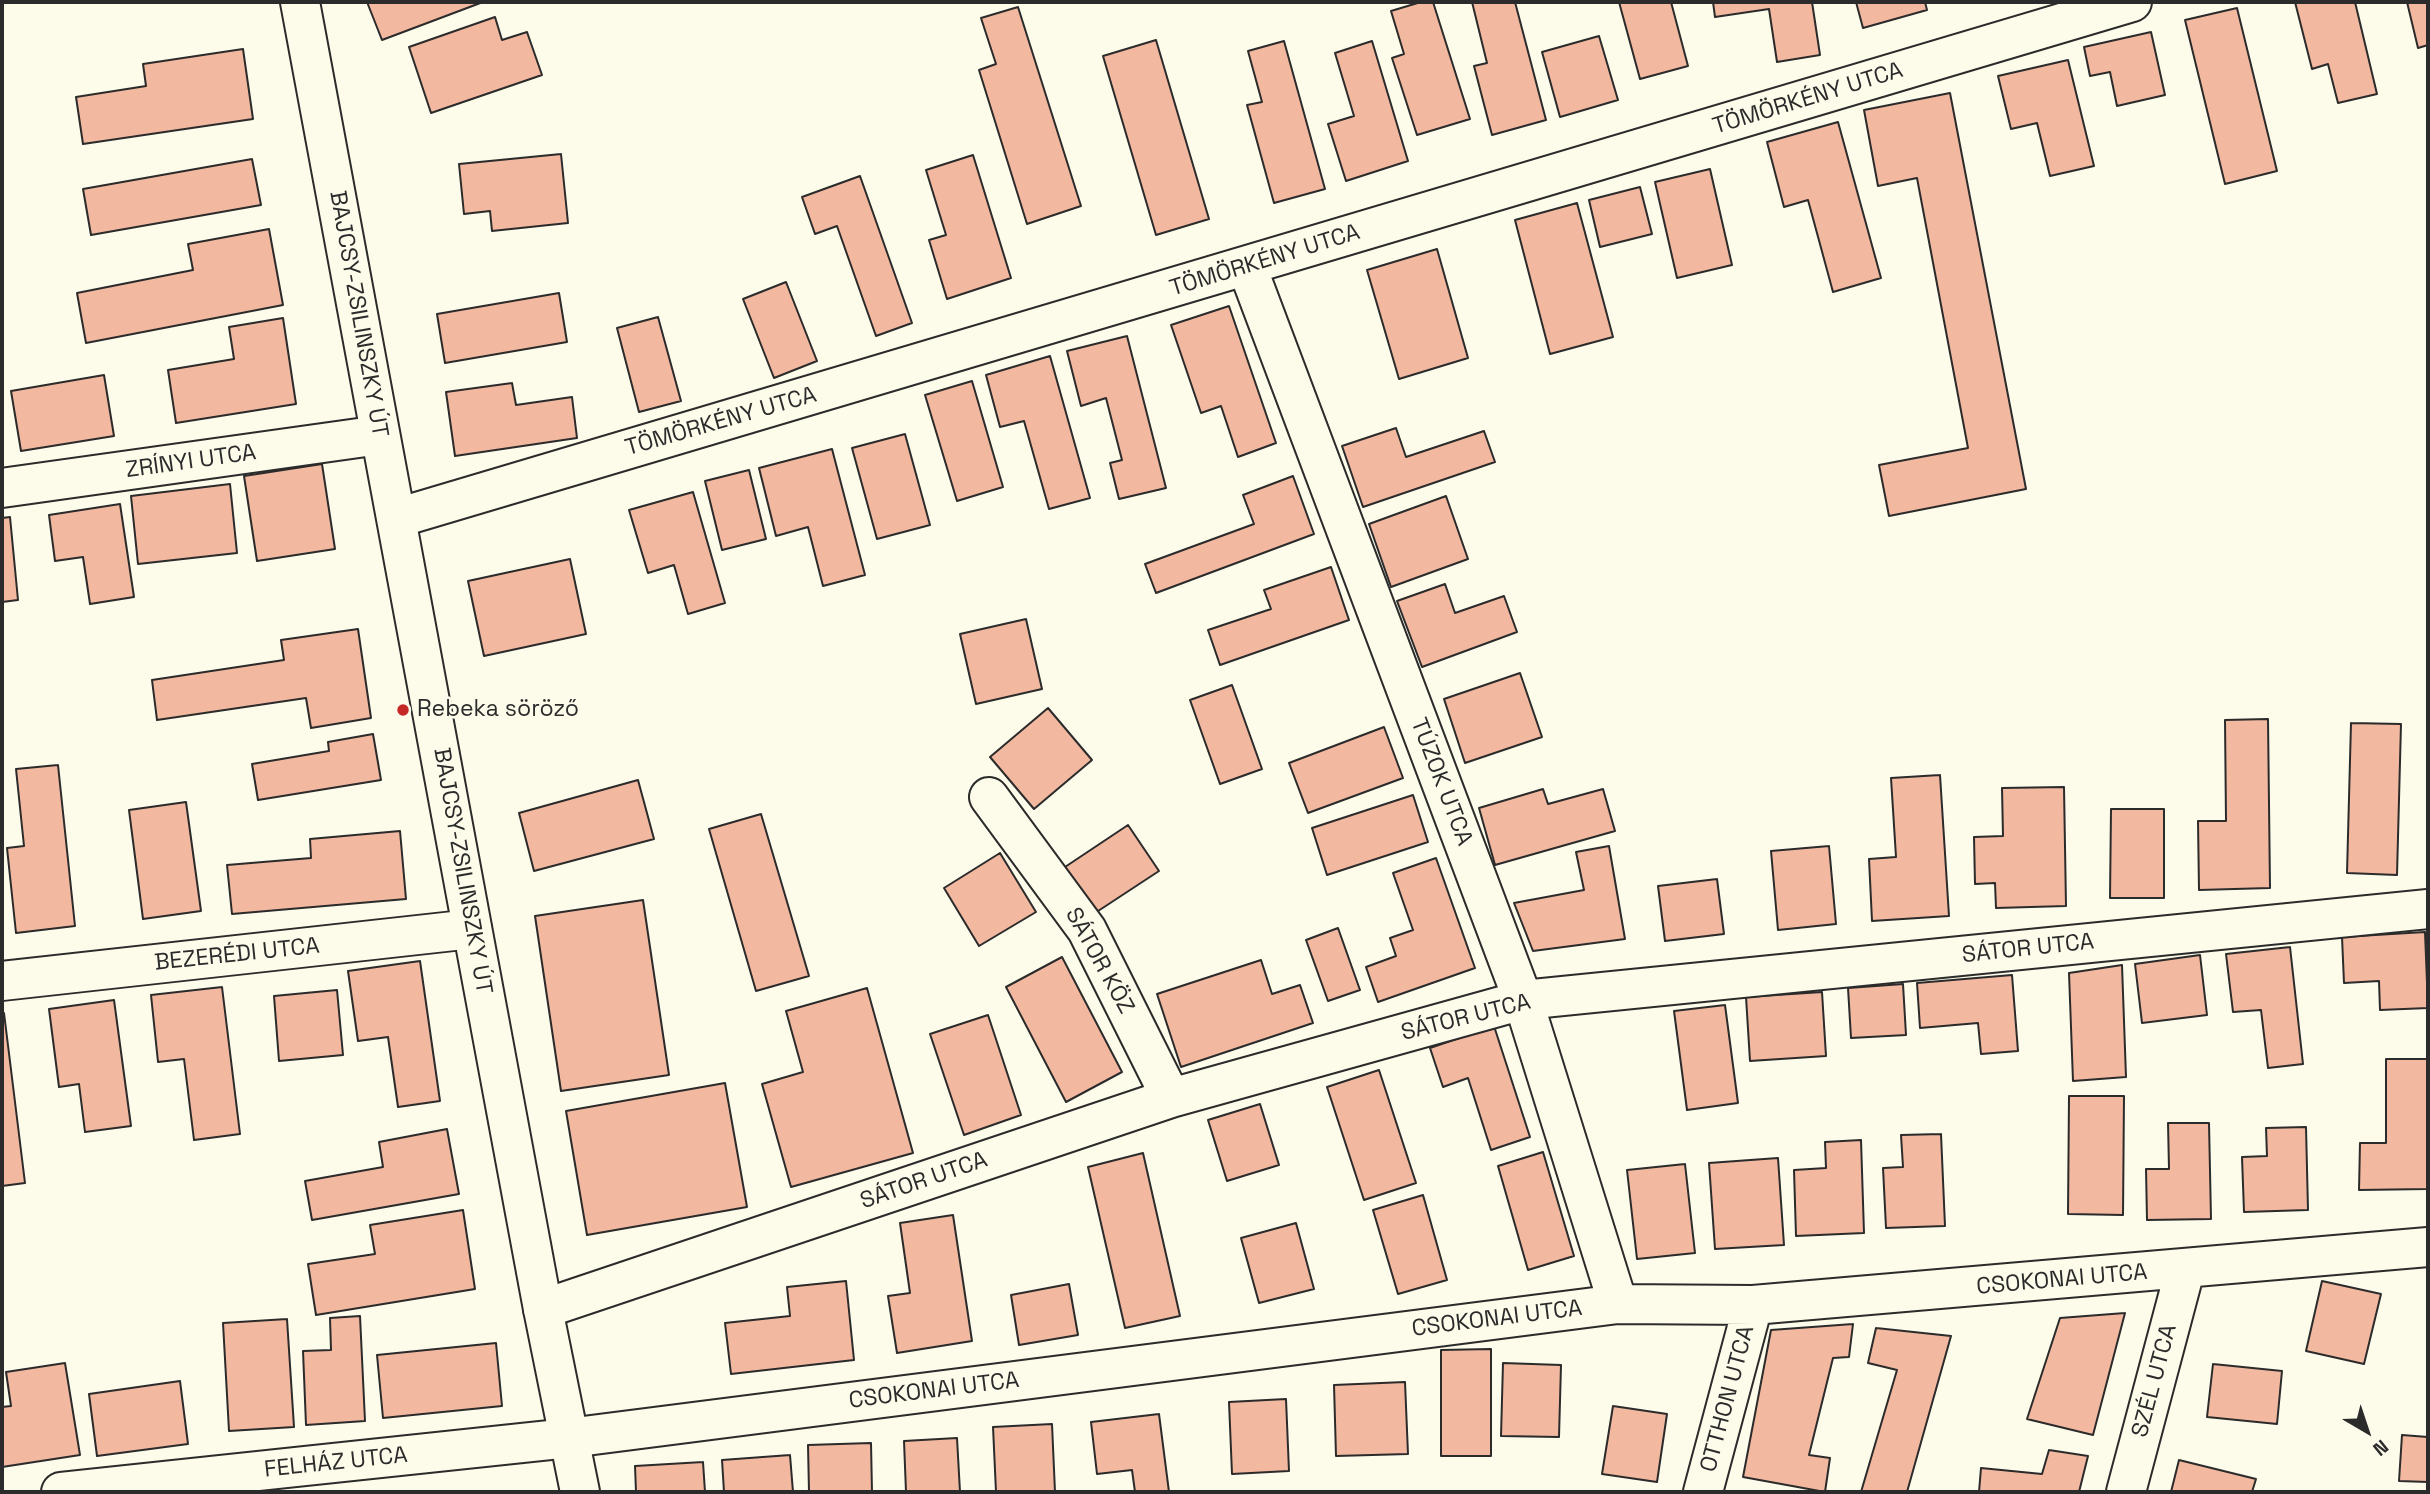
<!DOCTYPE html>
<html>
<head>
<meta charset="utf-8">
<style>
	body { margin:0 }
	#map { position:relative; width:2430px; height:1494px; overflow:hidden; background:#fdfbea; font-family:"Space Grotesk",sans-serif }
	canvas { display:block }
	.frame { position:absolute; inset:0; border:4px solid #2b2b2b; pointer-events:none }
	.north { position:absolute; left:2332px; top:1396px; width:70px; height:70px; -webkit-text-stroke:5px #fdfbea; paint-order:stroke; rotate:141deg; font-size:19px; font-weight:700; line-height:28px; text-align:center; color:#2b2b2b }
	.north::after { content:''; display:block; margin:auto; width:24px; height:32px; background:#2b2b2b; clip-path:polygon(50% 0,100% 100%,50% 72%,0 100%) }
</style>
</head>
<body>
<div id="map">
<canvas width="2430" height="1494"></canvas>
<div class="frame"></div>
<div class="north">N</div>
</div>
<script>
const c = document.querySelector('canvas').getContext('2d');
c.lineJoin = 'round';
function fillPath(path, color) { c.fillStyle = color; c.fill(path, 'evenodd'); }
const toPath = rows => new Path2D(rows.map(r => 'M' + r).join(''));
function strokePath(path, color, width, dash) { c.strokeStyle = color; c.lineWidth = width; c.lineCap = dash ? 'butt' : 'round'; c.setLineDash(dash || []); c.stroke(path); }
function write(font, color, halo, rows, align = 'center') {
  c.font = font + ' "Space Grotesk",sans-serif'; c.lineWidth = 5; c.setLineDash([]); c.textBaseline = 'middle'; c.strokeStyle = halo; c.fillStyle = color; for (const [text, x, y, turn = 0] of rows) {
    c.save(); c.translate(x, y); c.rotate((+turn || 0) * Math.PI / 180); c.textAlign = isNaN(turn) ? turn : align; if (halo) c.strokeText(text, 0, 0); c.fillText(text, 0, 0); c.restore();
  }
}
const building = toPath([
	[367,2,483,2,382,40,367,2],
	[1421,2,1433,2,1470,119,1417,135,1392,58,1404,54,1391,11,1421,2],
	[1472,2,1515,2,1546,120,1492,135,1474,66,1487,63,1472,2],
	[1619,2,1671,2,1688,66,1640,79,1619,2],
	[1713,2,1812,2,1820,55,1777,62,1769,9,1715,17,1713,2],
	[1856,2,1925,2,1927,10,1863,28,1856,2],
	[2295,2,2355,2,2377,94,2338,103,2328,64,2312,69,2295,2],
	[2407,2,2428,2,2428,45,2418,48,2407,2],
	[1018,7,1081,206,1027,224,979,70,996,64,981,18,1018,7],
	[2237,8,2277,171,2225,184,2185,20,2237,8],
	[495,17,502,40,527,32,542,75,431,113,409,47,495,17],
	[2151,32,2165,95,2117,106,2110,72,2090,76,2084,47,2151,32],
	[1599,36,1618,100,1560,117,1542,52,1599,36],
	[1156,40,1209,219,1156,235,1103,56,1156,40],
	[1284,41,1325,189,1274,203,1247,105,1262,102,1248,51,1284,41],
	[1372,41,1408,161,1346,181,1328,124,1354,116,1335,53,1372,41],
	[243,49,253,119,83,144,76,97,146,86,143,64,243,49],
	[2068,60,2094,166,2050,176,2037,123,2011,129,1998,76,2068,60],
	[1950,93,2026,489,1889,516,1879,465,1968,448,1917,178,1878,186,1864,110,1950,93],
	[1838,122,1881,278,1833,292,1808,200,1784,207,1767,142,1838,122],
	[561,154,568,223,492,231,490,211,464,214,459,164,561,154],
	[973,155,1011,278,947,299,929,240,946,235,926,170,973,155],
	[252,159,261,205,91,235,83,189,252,159],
	[1710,169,1732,265,1677,278,1655,182,1710,169],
	[860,176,912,323,876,336,837,226,815,234,802,197,860,176],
	[1640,187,1652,234,1600,247,1589,200,1640,187],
	[1577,203,1613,337,1550,354,1515,220,1577,203],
	[269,229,283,305,86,343,77,293,193,270,188,244,269,229],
	[1437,249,1468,358,1399,379,1367,270,1437,249],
	[786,282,817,361,774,378,743,299,786,282],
	[559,293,567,342,445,363,437,314,559,293],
	[1229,306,1276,443,1238,457,1221,406,1201,413,1171,325,1229,306],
	[658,317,681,401,639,412,617,328,658,317],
	[283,318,296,404,176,423,168,370,234,359,229,327,283,318],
	[1127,336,1166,488,1119,499,1110,463,1122,460,1106,398,1081,406,1067,351,1127,336],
	[1050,356,1090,498,1049,509,1024,421,1000,427,986,375,1050,356],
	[104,375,114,436,21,451,11,391,104,375],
	[972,381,1003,487,957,501,925,395,972,381],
	[512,383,516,405,572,397,577,438,455,456,446,392,512,383],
	[1396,428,1406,457,1484,431,1495,462,1363,507,1342,446,1396,428],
	[905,434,930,525,877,539,852,448,905,434],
	[832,449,865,575,823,586,808,527,776,536,759,468,832,449],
	[322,464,335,549,257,561,244,476,322,464],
	[749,470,766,539,722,550,705,481,749,470],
	[1293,476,1314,534,1156,593,1145,564,1254,524,1243,495,1293,476],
	[230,484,237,553,138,564,131,496,230,484],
	[693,492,725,603,688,614,674,565,648,573,629,510,693,492],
	[1446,496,1468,559,1391,587,1369,524,1446,496],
	[120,504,134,597,90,604,83,557,55,561,49,515,120,504],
	[10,517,18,600,2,602,2,518,10,517],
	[570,559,586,634,484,656,468,581,570,559],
	[1331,567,1349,620,1220,665,1208,630,1271,609,1264,590,1331,567],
	[1445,584,1455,613,1504,596,1517,632,1422,667,1397,601,1445,584],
	[1026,619,1042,689,976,704,960,634,1026,619],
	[358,629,371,718,311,728,306,698,157,720,152,680,284,660,281,640,358,629],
	[1520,673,1542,737,1465,763,1444,699,1520,673],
	[1232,685,1262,769,1220,784,1190,700,1232,685],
	[1048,708,1092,760,1034,809,990,757,1048,708],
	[2268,719,2270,888,2199,890,2198,821,2226,821,2225,720,2268,719],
	[2351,723,2401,724,2397,875,2347,873,2351,723],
	[1384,727,1403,778,1308,813,1289,763,1384,727],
	[373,734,381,780,258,800,252,764,329,751,328,742,373,734],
	[58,765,75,926,16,933,7,848,24,846,16,769,58,765],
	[1940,775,1949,916,1872,921,1869,859,1896,857,1891,778,1940,775],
	[638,780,654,839,534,871,519,813,638,780],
	[2064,787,2066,906,1996,908,1995,883,1975,884,1974,837,2003,836,2002,788,2064,787],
	[1543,789,1548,804,1603,789,1615,831,1495,865,1479,808,1543,789],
	[1413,795,1428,842,1327,875,1312,828,1413,795],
	[186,802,201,911,143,919,129,810,186,802],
	[2111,809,2164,809,2164,898,2110,898,2111,809],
	[761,814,809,976,756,991,709,829,761,814],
	[1128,825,1159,871,1092,915,1062,869,1128,825],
	[400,831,406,899,232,914,227,865,311,858,310,839,400,831],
	[1609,846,1625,939,1533,951,1514,903,1584,890,1576,852,1609,846],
	[1829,846,1836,924,1778,930,1771,851,1829,846],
	[1000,853,1036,912,979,946,944,888,1000,853],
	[1436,858,1475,968,1378,1002,1366,967,1396,956,1390,938,1413,930,1393,873,1436,858],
	[1717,879,1724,934,1665,941,1658,886,1717,879],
	[643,900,669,1075,561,1091,535,916,643,900],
	[1338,928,1360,990,1328,1001,1306,940,1338,928],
	[2425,932,2428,1008,2380,1010,2379,981,2344,983,2342,937,2425,932],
	[2290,947,2303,1064,2268,1068,2261,1010,2233,1012,2226,954,2290,947],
	[2200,955,2207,1015,2142,1023,2135,964,2200,955],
	[1062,957,1122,1072,1066,1102,1006,987,1062,957],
	[1261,960,1272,994,1300,985,1313,1023,1181,1067,1157,994,1261,960],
	[420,961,440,1101,398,1107,388,1037,358,1041,348,971,420,961],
	[2122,965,2126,1077,2073,1081,2069,973,2122,965],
	[2012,975,2018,1051,1981,1054,1978,1023,1920,1028,1917,983,2012,975],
	[1903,984,1906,1035,1851,1038,1848,988,1903,984],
	[222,987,240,1134,194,1140,184,1059,158,1062,151,995,222,987],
	[867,988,913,1153,791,1187,762,1084,803,1072,786,1011,867,988],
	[337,990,343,1055,279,1061,274,996,337,990],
	[1822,992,1826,1056,1750,1061,1746,997,1822,992],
	[114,1000,131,1126,85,1132,79,1084,59,1087,49,1009,114,1000],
	[1725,1005,1738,1103,1687,1110,1674,1011,1725,1005],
	[4,1013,25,1183,2,1186,2,1014,4,1013],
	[988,1015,1021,1115,964,1135,930,1034,988,1015],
	[1494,1026,1530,1137,1491,1150,1468,1078,1443,1087,1430,1048,1494,1026],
	[2386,1059,2428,1059,2428,1189,2359,1190,2360,1143,2386,1143,2386,1059],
	[1379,1070,1416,1183,1364,1200,1327,1087,1379,1070],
	[725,1083,747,1207,587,1235,566,1111,725,1083],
	[2069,1096,2124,1096,2123,1215,2068,1214,2069,1096],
	[1260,1104,1279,1165,1227,1181,1208,1120,1260,1104],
	[2168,1123,2209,1123,2211,1219,2147,1220,2146,1169,2169,1169,2168,1123],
	[2306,1127,2308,1210,2244,1212,2242,1157,2267,1156,2266,1128,2306,1127],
	[447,1129,459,1194,312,1220,305,1181,383,1167,379,1142,447,1129],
	[1941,1134,1945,1226,1886,1228,1883,1168,1903,1167,1901,1135,1941,1134],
	[1861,1140,1864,1233,1796,1236,1794,1170,1826,1168,1825,1142,1861,1140],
	[1543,1152,1574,1256,1528,1270,1498,1166,1543,1152],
	[1143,1153,1180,1316,1125,1328,1088,1167,1143,1153],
	[1778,1158,1784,1245,1715,1249,1709,1163,1778,1158],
	[1685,1164,1695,1253,1637,1259,1627,1170,1685,1164],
	[1423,1195,1447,1280,1398,1294,1373,1210,1423,1195],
	[463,1210,475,1289,316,1315,308,1264,375,1254,370,1225,463,1210],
	[953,1215,972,1341,897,1353,888,1296,910,1293,900,1223,953,1215],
	[1296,1223,1314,1289,1259,1303,1241,1238,1296,1223],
	[846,1281,854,1360,731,1374,725,1323,790,1316,787,1287,846,1281],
	[2322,1281,2381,1294,2364,1364,2306,1351,2322,1281],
	[1069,1284,1078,1335,1019,1345,1011,1295,1069,1284],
	[2125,1313,2093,1435,2027,1419,2060,1318,2125,1313],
	[360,1316,365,1421,306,1425,303,1351,331,1350,330,1318,360,1316],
	[287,1319,294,1427,229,1431,223,1323,287,1319],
	[1853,1324,1849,1357,1833,1358,1809,1455,1830,1458,1825,1492,1743,1477,1771,1330,1853,1324],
	[1876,1328,1951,1336,1907,1492,1861,1492,1897,1370,1868,1363,1876,1328],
	[496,1343,502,1406,383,1418,377,1355,496,1343],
	[1491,1349,1491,1456,1441,1456,1441,1350,1491,1349],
	[65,1363,80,1455,2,1467,2,1407,11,1406,6,1372,65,1363],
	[1503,1363,1561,1365,1559,1437,1501,1436,1503,1363],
	[2213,1364,2282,1371,2277,1424,2207,1417,2213,1364],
	[180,1381,188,1444,97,1456,89,1394,180,1381],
	[1405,1382,1408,1454,1336,1456,1334,1385,1405,1382],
	[1286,1399,1289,1471,1232,1474,1229,1402,1286,1399],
	[1613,1406,1667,1414,1657,1482,1602,1474,1613,1406],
	[1159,1414,1169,1492,1135,1492,1132,1470,1097,1474,1091,1422,1159,1414],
	[1052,1424,1055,1492,996,1492,993,1427,1052,1424],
	[2402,1435,2428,1437,2428,1482,2399,1481,2402,1435],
	[957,1438,960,1492,906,1492,904,1441,957,1438],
	[871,1443,872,1492,809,1492,808,1445,871,1443],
	[2049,1450,2088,1456,2079,1492,1979,1492,1981,1468,2042,1474,2049,1450],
	[790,1455,793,1492,724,1492,722,1460,790,1455],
	[2179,1460,2256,1479,2252,1492,2255,1492,2171,1492,2179,1460],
	[703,1462,705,1492,636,1492,635,1466,703,1462]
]);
const minor = toPath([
	[1247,267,1523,1000,1618,1304],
	[2,488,380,435],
	[397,518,2132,2],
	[989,797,1087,930,1171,1098],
	[2,981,472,929],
	[543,1309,1171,1098,1523,1000,2428,909],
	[61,1492,569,1438,1618,1304,1753,1305,2428,1247],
	[1703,1492,1753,1305],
	[2126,1492,2185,1270]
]);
const major = toPath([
	[300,2,543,1309,580,1492]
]);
const markers = [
	[403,710,7,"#c62828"]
];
const streetNames = [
	["TÖMÖRKÉNY UTCA",1808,99,-17],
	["TÖMÖRKÉNY UTCA",1265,261,-17],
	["BAJCSY-ZSILINSZKY ÚT",358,314,80],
	["TÖMÖRKÉNY UTCA",721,422,-16],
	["ZRÍNYI UTCA",191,462,-8],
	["TÚZOK UTCA",1441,782,69],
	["BAJCSY-ZSILINSZKY ÚT",462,871,80],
	["SÁTOR UTCA",2028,949,-6],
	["BEZERÉDI UTCA",237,955,-6],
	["SÁTOR KÖZ",1099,961,61],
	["SÁTOR UTCA",1466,1018,-14],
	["SÁTOR UTCA",924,1181,-19],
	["CSOKONAI UTCA",2062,1280,-5],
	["CSOKONAI UTCA",1497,1319,-7],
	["SZÉL UTCA",2155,1381,-75],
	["CSOKONAI UTCA",934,1391,-7],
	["OTTHON UTCA",1728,1399,-75],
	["FELHÁZ UTCA",336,1463,-6]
];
const poiNames = [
	["Rebeka söröző",417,710]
];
fillPath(building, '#f2b8a0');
strokePath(building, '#2b2b2b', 2);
strokePath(minor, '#2b2b2b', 42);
strokePath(major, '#2b2b2b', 42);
strokePath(minor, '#fdfbea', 38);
strokePath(major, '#fdfbea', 38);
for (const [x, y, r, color] of markers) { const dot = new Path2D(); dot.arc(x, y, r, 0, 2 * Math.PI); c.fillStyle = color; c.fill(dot); strokePath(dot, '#fdfbea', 2.5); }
write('23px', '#2b2b2b', '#fdfbea', streetNames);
write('23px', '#2b2b2b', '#fdfbea', poiNames, 'left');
</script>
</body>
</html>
